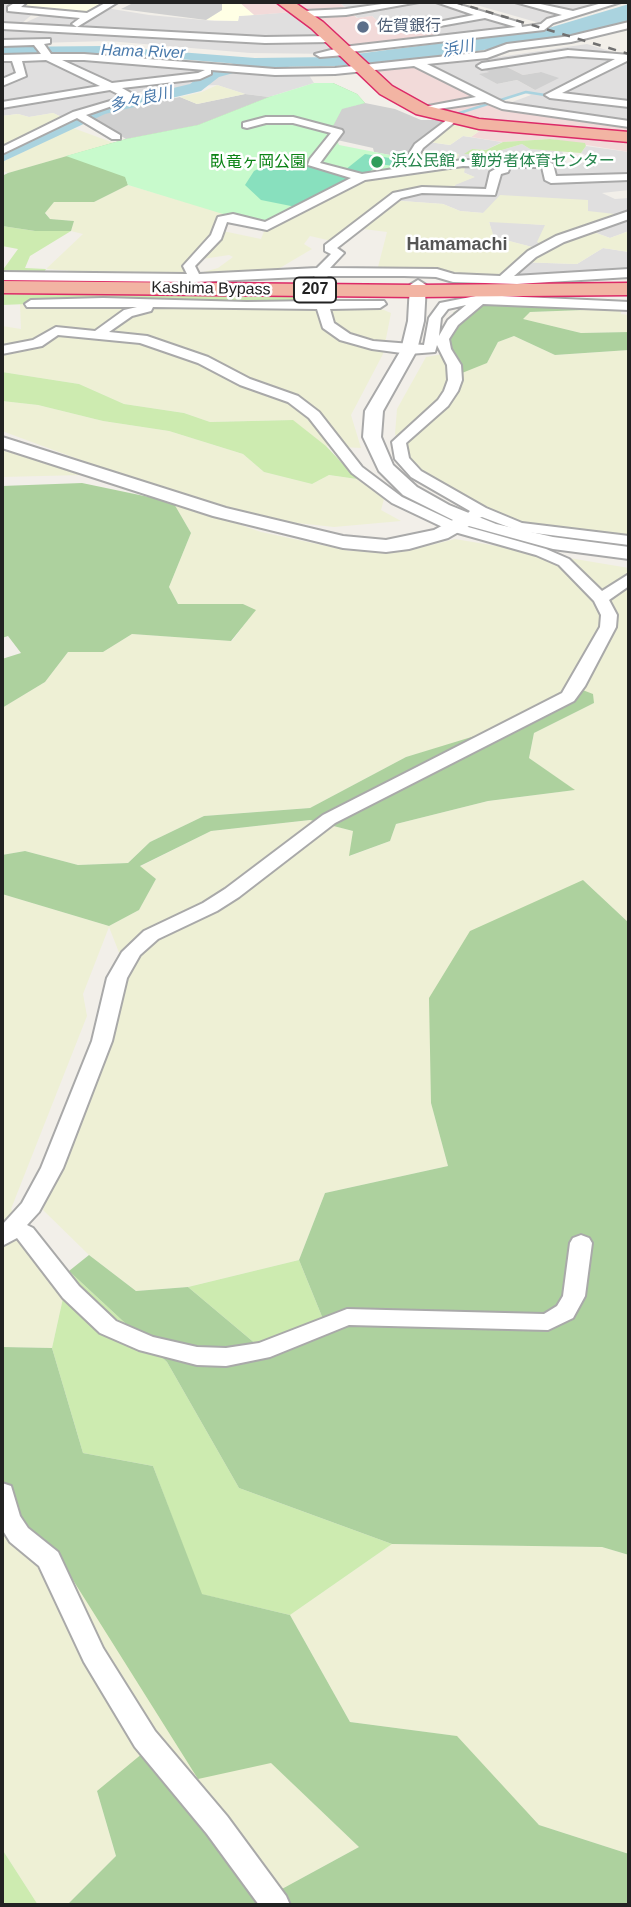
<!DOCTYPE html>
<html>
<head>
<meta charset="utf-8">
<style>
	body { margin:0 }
	#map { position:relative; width:631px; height:1907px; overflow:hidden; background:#f2efe9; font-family:Helvetica,sans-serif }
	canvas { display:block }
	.frame { position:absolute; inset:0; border:4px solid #222; pointer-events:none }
</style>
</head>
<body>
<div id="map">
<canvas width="631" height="1907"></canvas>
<div class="frame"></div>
</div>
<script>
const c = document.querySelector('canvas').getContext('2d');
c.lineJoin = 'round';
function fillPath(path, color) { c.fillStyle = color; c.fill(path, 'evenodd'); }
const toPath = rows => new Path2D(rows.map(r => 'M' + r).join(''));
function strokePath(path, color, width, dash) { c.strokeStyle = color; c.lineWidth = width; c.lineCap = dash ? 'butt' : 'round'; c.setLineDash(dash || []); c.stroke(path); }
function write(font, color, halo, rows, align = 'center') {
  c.font = font + ' Helvetica,"Noto Sans JP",sans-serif'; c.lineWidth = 5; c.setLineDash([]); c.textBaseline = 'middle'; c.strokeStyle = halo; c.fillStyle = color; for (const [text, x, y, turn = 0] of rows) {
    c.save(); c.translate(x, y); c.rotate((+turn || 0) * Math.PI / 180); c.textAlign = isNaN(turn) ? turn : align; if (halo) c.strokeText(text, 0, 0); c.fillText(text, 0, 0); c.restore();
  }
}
const residential = toPath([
	[2,2,25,2,16,8,36,11,20,25,44,14,100,7,149,15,215,21,238,21,239,16,293,12,327,41,336,54,250,53,108,41,2,44],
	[339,2,445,2,530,27,443,40,427,29,391,33,372,16,358,18],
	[466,2,619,2,543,24],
	[587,44,629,57,629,125,534,112,504,105,531,95,525,93,488,103,413,63,490,54,499,57],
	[507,67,523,75,541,72,535,90,517,80,497,84,481,74,490,72,486,70],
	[86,57,307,72,314,83,269,97,245,94,217,85,192,86,157,94,149,89,66,119,53,113,29,117,18,114,2,116,2,58],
	[463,136,502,142,486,150,472,149,466,154,485,155,522,144,530,149,562,151,567,164,615,160,592,158,581,153,586,146,629,152,629,190,602,193,615,199,629,198,629,231,610,238,583,228,587,200,483,213,460,211,443,204,387,200,395,194,456,190,454,185,474,177,413,149,422,141,450,145],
	[489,221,545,225,544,246,536,248,493,237],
	[603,248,629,252,629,272,520,278,505,275,518,262,577,264]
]);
const commercial = toPath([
	[227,2,274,2,293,12,254,15,240,3],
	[298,2,342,2,340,3,357,18,372,16,391,33,427,29,443,40,350,51],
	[413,63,488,103,534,112,629,125,629,135,482,123,407,100,369,67],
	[485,127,629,140,629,152,550,139,503,142,471,137]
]);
const education = toPath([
	[25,2,109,2,85,16,15,9],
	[222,2,240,3,254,15,239,16,238,21,206,20,222,10]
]);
const religious = toPath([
	[135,2,222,2,222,10,206,20,121,9],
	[507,67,523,75,541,72,559,78,535,90,517,80,497,84,479,74,489,72,485,70],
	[245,94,269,97,198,125,126,139,90,117,104,112,180,97,197,104],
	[365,103,395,109,421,120,444,120,407,158,374,152,373,148,337,140,333,126,342,108]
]);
const farmland = toPath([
	[217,85,245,94,197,104,180,97,202,92],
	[53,113,66,119,2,152,2,116,18,114,29,117],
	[444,120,485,127,471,137,463,136,450,145,422,141],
	[73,128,114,143,8,173,2,171,2,162],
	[413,149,459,154,456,163,465,168,464,173,475,177,455,185,456,190,421,189,388,200,443,204,460,211,483,213,500,195,588,200,588,211,624,215,585,229,610,238,629,231,629,252,603,248,577,264,518,262,505,275,377,271,387,232,356,228,336,242,310,236,304,244,312,249,273,272,208,276,200,273,218,268,233,257,229,255,189,261,190,276,154,277,46,269,83,234,71,231,74,221,50,219,45,212,54,202,94,202,128,185,223,213,218,230,261,239,267,224,355,178,398,168],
	[489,222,545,225,537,242,543,245,536,248,494,237],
	[74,302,290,309,377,307,391,313,383,354,351,415,361,448,326,446,292,420,210,422,184,413,124,404,79,384,2,372,2,326,21,329,20,304],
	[590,307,621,309,621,314,629,315,629,332,581,333,522,319,530,312,583,310],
	[514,336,555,355,629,350,629,537,521,525,430,479,406,460,395,434,397,409,426,357,443,354,487,363,498,342],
	[2,401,38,405,103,421,169,431,243,454,264,472,312,484,329,475,357,479,384,499,381,510,401,521,334,527,269,520,135,480,2,431],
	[2,450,83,475,2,477],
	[173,502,261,532,350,551,407,551,455,539,629,568,629,923,583,880,431,1103,448,1166,325,1193,299,1260,188,1287,136,1291,89,1255,43,1210,127,973,109,927,83,994,87,1016,11,1209,69,1271,52,1348,2,1347,2,894,109,926,139,910,156,879,139,867,211,831,310,820,353,831,350,856,390,841,396,824,488,801,574,790,529,758,534,733,594,703,406,757,310,808,204,816,150,842,128,863,78,865,25,851,2,855,2,708,45,682,68,652,103,652,132,634,232,641,255,610,243,604,178,604,169,587,191,533],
	[2,1510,3,1527,61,1561,359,1847,280,1890,97,1791,116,1856,67,1905,38,1905,2,1849],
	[392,1544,602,1547,629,1555,629,1854,539,1825,456,1736,350,1722,290,1615]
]);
const grass = toPath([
	[550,139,585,143,586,146,581,153,530,149,522,144,485,155,464,154,472,149,486,150,503,142],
	[2,226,35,231,71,231,30,256,25,268,46,269,42,275,13,275,2,271,18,249,2,246],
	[2,294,307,297,303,303,74,302,2,305],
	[2,372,79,384,124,404,184,413,210,422,293,420,326,446,357,479,329,475,312,484,264,472,243,454,169,431,103,421,38,405,2,401],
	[299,1260,323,1319,257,1345,188,1287],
	[69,1271,167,1362,239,1488,392,1544,290,1615,201,1594,153,1466,83,1453,52,1348],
	[2,1849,38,1905,2,1905]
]);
const forest = toPath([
	[333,83,357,94,365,103,342,108,333,126,126,178,128,185,94,202,54,202,45,213,50,219,74,221,71,231,35,231,2,226,2,176,8,173,126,139,198,125,269,97],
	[476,302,590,307,584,310,530,312,523,319,581,333,629,332,629,350,555,355,514,336,498,342,487,363,462,373,443,354,440,336,454,312],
	[82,483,173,502,191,533,169,587,178,604,243,604,256,610,231,641,132,634,103,652,68,652,45,682,2,708,2,659,21,653,8,636,2,638,2,486],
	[580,689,593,694,594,703,534,733,529,758,575,790,488,801,396,824,390,841,349,856,353,831,310,820,211,831,140,866,156,879,139,910,109,926,2,894,2,855,25,851,78,865,128,863,150,842,204,816,310,808,406,757,501,728,564,691],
	[583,880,629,923,629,1555,602,1547,392,1544,239,1488,167,1362,69,1271,89,1255,136,1291,188,1287,257,1345,323,1319,299,1260,325,1193,448,1166,431,1103,429,998,470,931],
	[2,1347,52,1348,83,1453,153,1466,202,1594,290,1615,350,1722,457,1736,539,1825,629,1854,629,1905,67,1905,116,1856,97,1791,143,1753,280,1890,359,1847,271,1763,198,1779,61,1561,3,1527]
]);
const park = toPath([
	[314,83,333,83,357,94,365,103,342,109,333,126,341,131,337,140,339,145,405,158,397,168,355,178,267,224,259,225,128,185,125,177,66,156,126,139,198,125,269,97]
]);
const pitch = toPath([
	[365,154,402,160,394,166,379,164,368,173,345,170],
	[292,164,312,166,355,178,296,207,261,200,245,185,254,171,262,167]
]);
const water = toPath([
	[629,4,629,22,578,35,458,54,337,66,275,67,107,53,2,55,2,47,103,46,255,58,333,57,542,30]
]);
const stream = toPath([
	[453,115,526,92,551,96]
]);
const river = toPath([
	[247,59,285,59,293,64,285,69,248,69,219,77,201,91,105,114,2,162,2,151,94,107,190,84,207,71,247,59]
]);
const minor = toPath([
	[16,2,27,2,21,7,87,13,107,2,118,2,77,27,72,24,80,18,8,11,8,7,16,2],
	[396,2,419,2,346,15,304,17,299,14,304,11,346,9,396,2],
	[436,2,450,2,521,23,522,27,541,24,547,19,562,15,515,2,531,2,573,11,606,2,621,2,553,23,544,30,350,52,345,55,320,57,315,54,343,47,516,27,485,18,423,29,423,25,474,15,436,2],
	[629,22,629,28,571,42,509,50,487,58,427,64,505,103,629,121,629,127,502,109,485,102,418,112,418,108,476,97,414,66,335,74,275,75,211,70,211,74,200,79,122,88,138,97,86,115,120,135,120,139,112,139,77,118,2,154,2,147,73,112,124,97,110,90,2,108,2,102,100,86,46,60,22,61,26,76,2,86,2,79,16,73,12,61,2,61,2,55,41,54,34,45,2,46,2,40,50,39,50,43,44,44,51,54,84,54,275,69,335,68,485,52,507,44,571,36,629,22],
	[62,60,84,60,205,70,198,73,112,83,62,60],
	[2,23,265,37,331,36,336,39,331,42,265,43,2,29,2,23],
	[568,50,629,55,629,60,562,93,629,101,629,107,550,98,545,95,615,59,568,56,482,69,477,66,482,63,568,50],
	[452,116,456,117,456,121,423,148,412,167,463,160,547,161,553,164,556,176,629,174,629,180,551,183,545,180,542,167,510,167,508,172,501,174,495,195,422,193,401,198,337,248,344,253,330,268,437,269,454,274,500,276,528,251,556,236,629,211,629,219,564,242,536,257,514,276,629,269,629,277,517,284,453,282,436,277,404,276,320,276,195,282,2,280,2,272,187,274,183,266,211,235,218,217,233,214,265,222,351,178,308,165,310,159,331,133,293,123,266,123,247,128,243,127,243,123,266,117,293,117,342,130,343,132,320,163,362,174,400,168,415,144,452,116],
	[463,166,499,167,490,172,486,189,422,187,393,193,325,245,325,251,331,254,317,268,199,274,195,266,221,239,227,222,267,230,365,180,463,166],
	[481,295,629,302,629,310,483,304,458,325,449,339,451,349,461,365,462,380,458,391,448,406,406,443,409,458,421,471,486,508,522,523,629,536,629,545,519,531,482,517,471,521,466,520,464,517,470,511,411,477,395,459,392,442,438,400,444,391,448,380,447,365,437,345,435,352,409,354,372,349,340,340,323,328,317,309,153,307,151,311,132,316,109,332,147,336,208,357,250,379,298,396,319,412,362,467,402,497,461,525,546,549,569,559,602,591,629,574,629,586,609,600,617,615,616,627,585,686,574,701,335,823,239,897,217,911,158,939,140,955,127,978,112,1041,63,1168,39,1212,27,1225,33,1228,79,1286,116,1321,153,1337,197,1347,226,1348,259,1343,347,1309,544,1314,557,1306,563,1296,570,1243,573,1238,581,1235,589,1238,592,1243,585,1296,573,1318,548,1330,349,1325,270,1357,226,1366,197,1365,139,1350,100,1333,63,1298,17,1238,2,1246,2,1225,22,1203,41,1168,92,1041,107,978,122,952,144,931,203,903,225,889,323,815,562,693,600,627,601,615,594,601,559,565,536,555,451,531,392,503,352,473,309,418,288,402,240,385,198,363,140,343,58,335,42,346,2,354,2,346,33,340,56,327,95,331,124,310,137,307,27,307,25,304,31,300,103,298,247,302,315,301,321,297,327,301,384,301,386,304,380,308,330,309,334,323,350,334,373,341,424,345,429,318,440,303,481,295],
	[466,305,448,320,439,336,441,318,448,309,466,305],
	[2,1483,11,1486,20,1516,28,1528,58,1552,103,1648,155,1731,227,1816,286,1896,290,1905,259,1905,207,1834,135,1747,84,1662,39,1566,10,1542,2,1529,2,1483]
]);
const tertiary = toPath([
	[418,280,426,285,424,321,417,350,383,411,381,437,393,465,417,487,449,505,496,524,553,537,629,547,629,559,553,549,469,526,448,538,409,549,386,552,343,548,213,516,2,448,2,437,226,508,343,536,386,540,434,530,453,520,403,495,379,471,363,437,365,411,401,350,408,321,410,285,418,280]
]);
const trunk = toPath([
	[276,2,294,2,323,22,392,86,428,106,479,119,629,132,629,142,479,129,416,114,380,94,311,28,276,2],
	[2,281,417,285,629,283,629,295,417,297,2,293,2,281]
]);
const rail = toPath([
	[455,2,629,54]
]);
const minorBridge = toPath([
	[321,276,321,301]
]);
const markers = [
	[363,27,7,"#5c6f8a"],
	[377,162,7,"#2e9e5b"]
];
const farServicenames = [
	["佐賀銀行",377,27]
];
const farWaternames = [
	["浜川",458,49,-11],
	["Hama River",143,52,2],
	["多々良川",141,100,-13]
];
const farLeisurenames = [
	["浜公民館・勤労者体育センター",391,162]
];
const farParknames = [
	["臥竜ヶ岡公園",258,163]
];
const farStreetnames = [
	["Kashima Bypass",211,289,1]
];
const shields = [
	[315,290,42]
];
const shieldNames = [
	["207",315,290]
];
const farQuarternames = [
	["Hamamachi",457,245]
];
fillPath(residential, '#e0dfdf');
fillPath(commercial, '#f2dad9');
fillPath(education, '#ffffe5');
fillPath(religious, '#d0d0d0');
fillPath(farmland, '#eef0d5');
fillPath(grass, '#cdebb0');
fillPath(forest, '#add19e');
fillPath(park, '#c8facc');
fillPath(pitch, '#88e0be');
fillPath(water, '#aad3df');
strokePath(stream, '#aad3df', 2.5);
fillPath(river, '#aad3df');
strokePath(minor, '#a9a9a9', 4);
strokePath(tertiary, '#a9a9a9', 4);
strokePath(trunk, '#dc2a67', 3);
fillPath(minor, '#fff');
fillPath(tertiary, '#fff');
fillPath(trunk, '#f2b4a3');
strokePath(rail, '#707070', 2.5, [8, 8]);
strokePath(minorBridge, '#a9a9a9', 16, []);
strokePath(minorBridge, '#fff', 13);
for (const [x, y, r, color] of markers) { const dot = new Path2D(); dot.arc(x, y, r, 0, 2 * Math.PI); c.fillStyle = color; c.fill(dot); strokePath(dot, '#fff', 2.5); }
write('16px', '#4e5e75', '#fff', farServicenames, 'left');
write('italic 16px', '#4a7aab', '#fff', farWaternames);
write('16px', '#27864d', '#fff', farLeisurenames, 'left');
write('16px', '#0c8416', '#fff', farParknames);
write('16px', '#222', '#fff', farStreetnames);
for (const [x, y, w] of shields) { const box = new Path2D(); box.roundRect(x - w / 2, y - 12.5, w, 25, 5); c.fillStyle = '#fff'; c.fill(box); strokePath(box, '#222', 2); }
write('bold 16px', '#222', null, shieldNames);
write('bold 18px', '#555', '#fff', farQuarternames);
</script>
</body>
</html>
